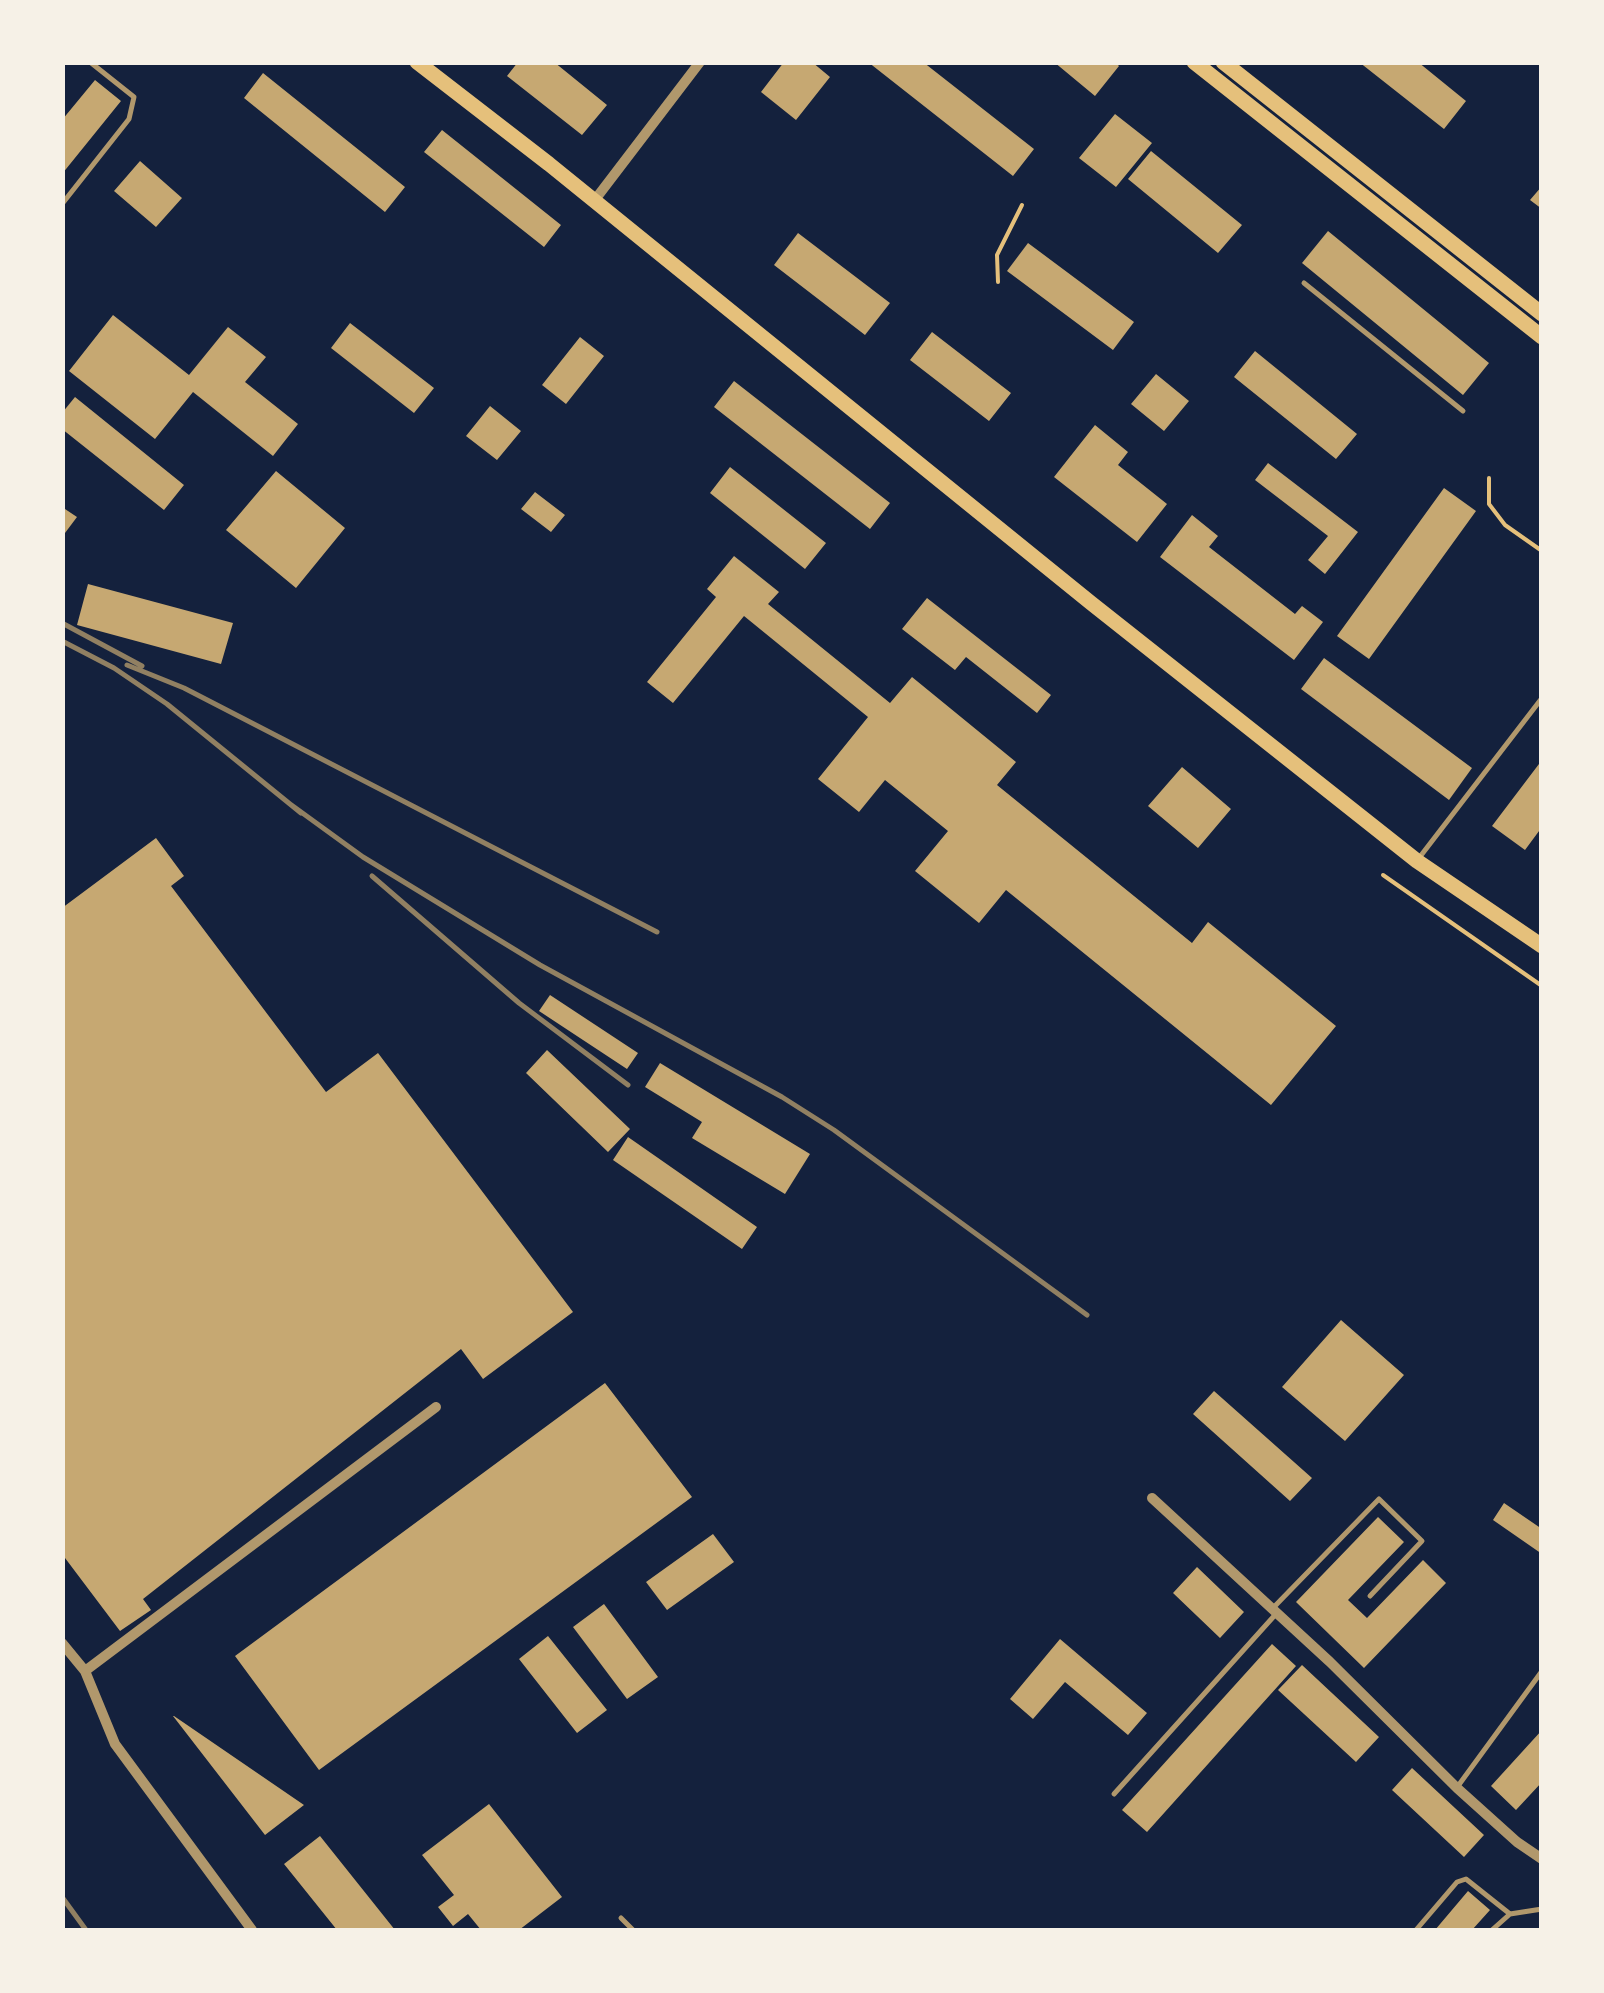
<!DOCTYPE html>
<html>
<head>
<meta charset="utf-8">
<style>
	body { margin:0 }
	#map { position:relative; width:1604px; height:1993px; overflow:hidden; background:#14213d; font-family:Merriweather,serif }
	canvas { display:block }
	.frame { position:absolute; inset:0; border:65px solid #f6f1e7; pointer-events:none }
</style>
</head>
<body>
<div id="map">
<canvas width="1604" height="1993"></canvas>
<div class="frame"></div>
</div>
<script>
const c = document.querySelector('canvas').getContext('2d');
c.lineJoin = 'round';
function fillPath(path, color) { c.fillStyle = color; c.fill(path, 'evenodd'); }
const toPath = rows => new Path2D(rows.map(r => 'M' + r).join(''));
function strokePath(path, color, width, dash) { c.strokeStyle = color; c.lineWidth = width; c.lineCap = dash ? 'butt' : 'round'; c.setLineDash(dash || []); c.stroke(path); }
const building = toPath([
	[518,62,554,62,607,105,582,135,507,76],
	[784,62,812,62,830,77,796,120,761,92],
	[868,62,923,62,1034,149,1013,176],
	[1054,62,1115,62,1119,66,1095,96],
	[1359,62,1418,62,1466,101,1444,129],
	[263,73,405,187,385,212,244,98],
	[95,80,121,101,62,174,62,120],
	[1115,114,1152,143,1116,187,1079,158],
	[442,130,561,225,544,247,424,152],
	[1151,151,1242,225,1218,253,1128,179],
	[140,161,182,198,156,227,114,191],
	[1542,186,1542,209,1530,200],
	[1328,231,1489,363,1463,395,1302,263],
	[798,233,890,303,865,335,774,265],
	[1028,243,1134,322,1113,350,1007,271],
	[113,315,189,375,228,327,266,357,245,382,298,424,273,456,193,392,155,439,69,371],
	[350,323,434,388,414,413,331,348],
	[932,332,1011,393,989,421,910,360],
	[580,337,604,356,566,404,542,385],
	[1255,351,1357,434,1336,459,1234,377],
	[1156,374,1189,401,1164,431,1131,404],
	[734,381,890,503,870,529,714,407],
	[75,397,184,485,164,510,62,429,62,413],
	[490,406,521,431,497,460,466,436],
	[1095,425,1128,452,1118,465,1167,504,1137,542,1054,477],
	[1268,463,1358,532,1325,574,1308,560,1328,536,1255,480],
	[730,467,826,543,805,569,710,493],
	[276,471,345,528,296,588,226,530],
	[1444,488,1476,511,1369,659,1337,636],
	[535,492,565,515,551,532,521,509],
	[62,507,77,517,62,537],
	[1192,515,1218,536,1209,547,1295,614,1302,606,1323,622,1294,660,1160,557],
	[734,556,779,592,768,604,890,703,912,677,1016,762,997,785,1192,943,1208,922,1336,1026,1271,1105,1006,890,979,923,915,871,948,831,885,780,859,812,818,779,868,717,744,616,673,703,647,682,716,597,707,589],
	[88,584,233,623,221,664,77,625],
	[927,598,1051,695,1037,713,966,657,955,670,902,629],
	[1324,658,1472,768,1449,800,1301,689],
	[1542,760,1542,827,1525,850,1492,826],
	[1182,767,1231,809,1198,848,1148,806],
	[156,838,184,876,171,886,326,1092,378,1053,573,1312,483,1379,461,1349,143,1599,151,1610,120,1631,62,1554,62,908],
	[550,995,638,1053,627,1069,539,1011],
	[547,1050,630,1129,608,1152,526,1073],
	[660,1063,810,1154,785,1194,692,1138,702,1122,645,1087],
	[628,1137,757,1227,742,1249,613,1160],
	[1341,1320,1404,1375,1345,1441,1282,1387],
	[605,1383,692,1497,319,1770,235,1656],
	[1214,1391,1312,1478,1290,1501,1193,1414],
	[1504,1503,1542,1529,1542,1554,1493,1520],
	[1378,1517,1404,1542,1348,1600,1367,1618,1423,1560,1446,1583,1364,1668,1296,1602],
	[713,1534,734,1562,667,1610,646,1582],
	[1197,1567,1244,1612,1220,1638,1173,1593],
	[604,1604,658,1677,627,1699,573,1627],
	[548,1636,607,1710,577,1733,519,1659],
	[1060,1639,1147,1713,1128,1735,1065,1682,1033,1719,1010,1699],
	[1272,1644,1296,1666,1147,1832,1122,1810],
	[1302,1665,1379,1737,1356,1762,1278,1690],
	[173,1716,174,1716,304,1805,265,1835],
	[1542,1730,1542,1782,1516,1810,1491,1786],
	[1412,1768,1484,1835,1464,1857,1392,1790],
	[489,1804,562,1897,519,1930,481,1930,468,1914,453,1926,438,1907,454,1895,422,1855],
	[320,1836,395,1930,337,1930,284,1864],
	[1468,1891,1490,1910,1472,1930,1435,1930]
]);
const path = toPath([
	[998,282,997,255,1022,205],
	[1489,478,1489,504,1505,525,1542,551],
	[1383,875,1542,986]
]);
const service = toPath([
	[62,204,129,119,134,97,90,62],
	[1304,283,1463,411],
	[1419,858,1542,698],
	[1272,1609,1379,1499,1422,1541,1370,1596],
	[1458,1786,1542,1671],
	[1114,1794,1275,1615],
	[1510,1914,1542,1909],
	[621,1918,633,1930],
	[1416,1930,1457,1882,1466,1879,1510,1914,1492,1930]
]);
const minor = toPath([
	[594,201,700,62],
	[1152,1498,1330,1662,1457,1788,1517,1842,1542,1859],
	[62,1643,85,1671,115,1744,252,1930],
	[85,1671,436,1407]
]);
const secondary = toPath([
	[1194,62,1542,337],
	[1223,62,1542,314]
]);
const primary = toPath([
	[417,62,549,164,1091,603,1417,861,1542,946]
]);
const rail = toPath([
	[62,623,142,666],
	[62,641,114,668,167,704,301,813],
	[127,665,184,688,657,932],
	[290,804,363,857,540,965,782,1097,834,1130,1087,1315],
	[372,876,519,1003,628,1085],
	[62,1897,86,1930]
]);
fillPath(building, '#c6a872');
strokePath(path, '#e5c07b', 4);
strokePath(service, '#b1986c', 5);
strokePath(minor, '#b1986c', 10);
strokePath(secondary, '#e5c07b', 15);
strokePath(primary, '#e5c07b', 15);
strokePath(rail, '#918062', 5);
</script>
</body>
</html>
